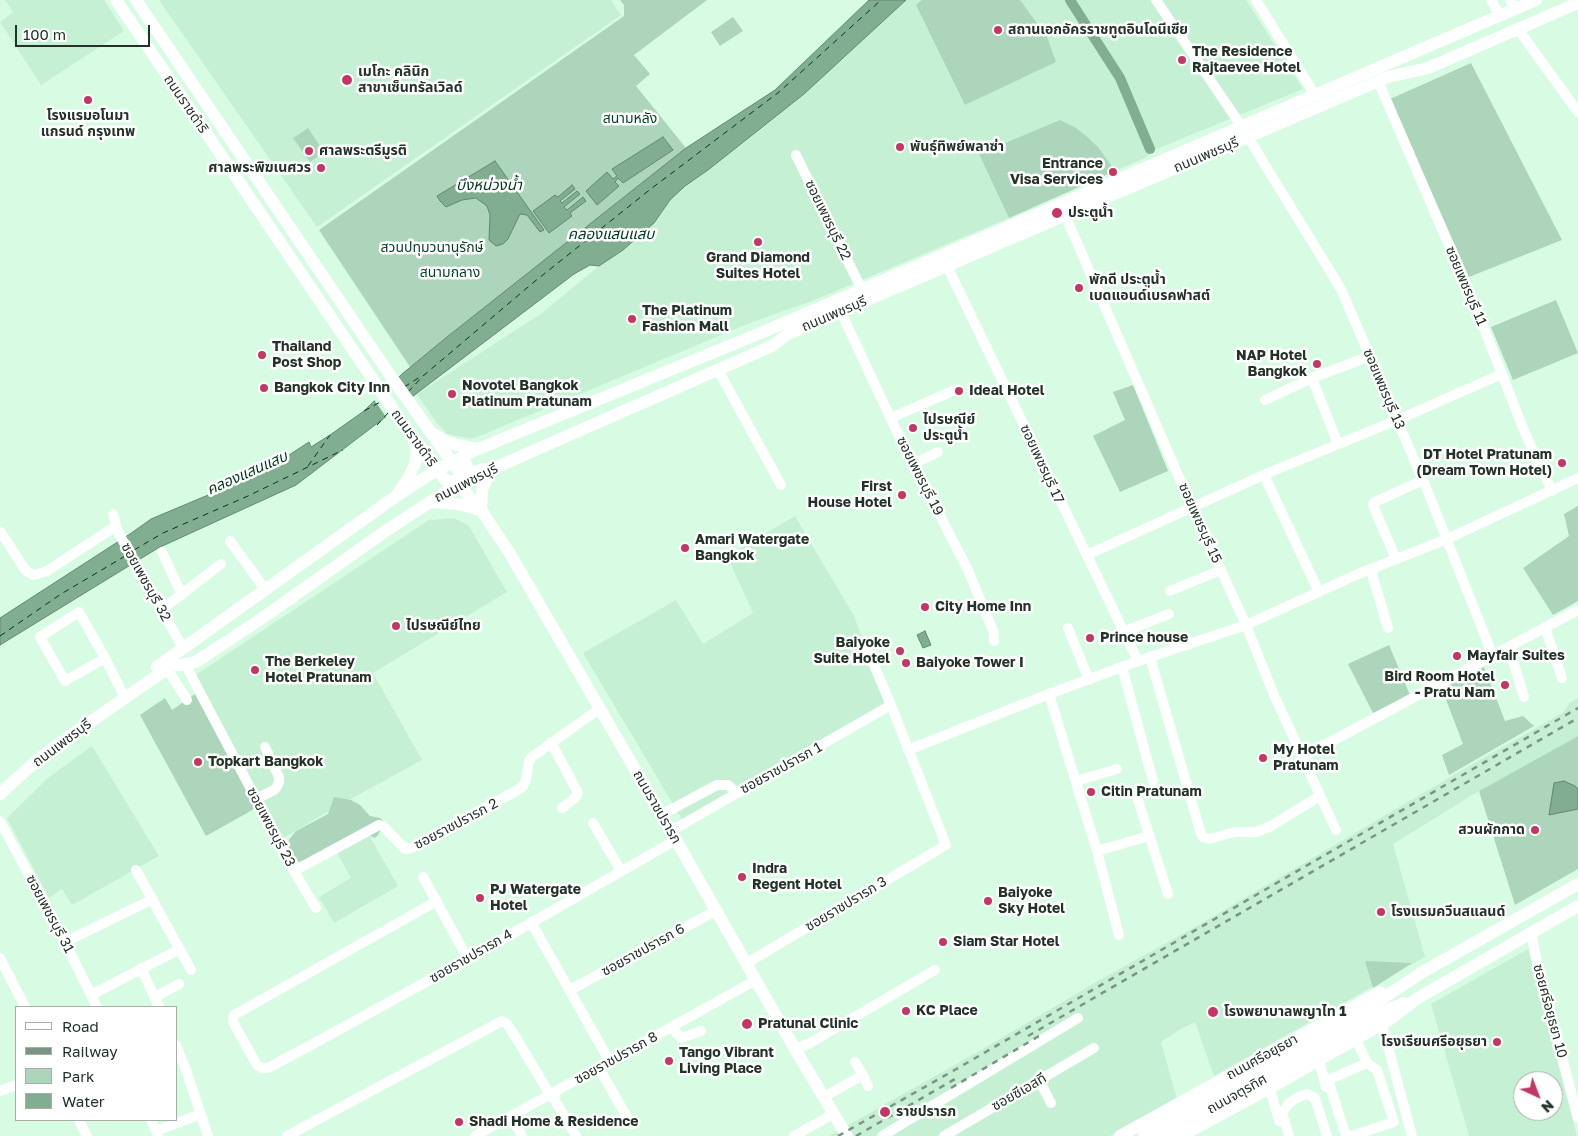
<!DOCTYPE html>
<html>
<head>
<meta charset="utf-8">
<style>
	body { margin:0 }
	#map { position:relative; width:1578px; height:1136px; overflow:hidden; background:#d8fbe4; font-family:"Golos Text",sans-serif }
	canvas { display:block }
	.legend { position:absolute; left:15px; top:1006px; width:162px; height:115px; box-sizing:border-box; background:#fff; border:1px solid #a7ada9; margin:0; padding:6px 9px; list-style:none; font-size:15px; color:#243229 }
	.legend li { display:flex; align-items:center; gap:10px; height:25px }
	.legend b { width:25px; border:1px solid #a7ada9 }
	.north { position:absolute; left:1513px; top:1071px; width:50px; height:50px; box-sizing:border-box; background:#fff; border:1px solid #a7ada9; border-radius:50%; rotate:137deg; font-size:14px; font-weight:700; line-height:20px; text-align:center; color:#243229 }
	.north::after { content:''; display:block; margin:auto; width:18px; height:22px; background:#c43663; clip-path:polygon(50% 0,100% 100%,50% 72%,0 100%) }
	.scale { position:absolute; left:15px; top:25px; width:135px; height:22px; box-sizing:border-box; border:2px solid #243229; border-top:0; padding-left:6px; font-size:15px; line-height:18px; white-space:nowrap; color:#243229; -webkit-text-stroke:4px #fff; paint-order:stroke }
</style>
</head>
<body>
<div id="map">
<canvas width="1578" height="1136"></canvas>
<ul class="legend">
<li><b style="height:6px;background:#fff"></b>Road</li>
<li><b style="height:6px;background:#7b9484"></b>Railway</li>
<li><b style="height:14px;background:#add5bb"></b>Park</li>
<li><b style="height:14px;background:#81ad91"></b>Water</li>
</ul>
<div class="north">N</div>
<div class="scale">100 m</div>
</div>
<script>
const c = document.querySelector('canvas').getContext('2d');
c.lineJoin = 'round';
function fillPath(path, color) { c.fillStyle = color; c.fill(path, 'evenodd'); }
const toPath = rows => new Path2D(rows.map(r => 'M' + r).join(''));
function strokePath(path, color, width, dash) { c.strokeStyle = color; c.lineWidth = width; c.lineCap = dash ? 'butt' : 'round'; c.setLineDash(dash || []); c.stroke(path); }
function write(font, color, halo, rows, align = 'center') {
  c.font = font + ' "Golos Text","Noto Sans Thai",sans-serif'; c.lineWidth = 5; c.setLineDash([]); c.textBaseline = 'middle'; c.strokeStyle = halo; c.fillStyle = color; for (const [text, x, y, turn = 0] of rows) {
    c.save(); c.translate(x, y); c.rotate((+turn || 0) * Math.PI / 180); c.textAlign = isNaN(turn) ? turn : align; if (halo) c.strokeText(text, 0, 0); c.fillText(text, 0, 0); c.restore();
  }
}
const built = toPath([
	[5,0,104,0,124,31,41,85,0,22,13,12],
	[159,0,611,0,621,15,317,227],
	[906,0,1065,0,1113,74,1149,156,1009,218,812,301,750,323,472,439,448,434,436,422,417,394,542,313,599,266,623,250,654,223,670,200,685,186,708,170,804,94],
	[1075,0,1246,0,1303,89,1154,150,1120,71],
	[795,516,854,616,887,703,682,819,583,653,676,600,703,644,753,613,727,556],
	[454,518,469,526,507,592,373,673,422,760,329,811,280,840,194,676,429,520],
	[1578,698,1578,736,1479,791,1393,844,1425,957,1214,1076,1195,1022,1181,1029,1161,1042,1177,1099,1110,1136,829,1136,988,1046,1096,982,1195,927,1471,765,1564,712,1569,703],
	[92,746,159,856,72,905,62,889,49,898,7,818,48,778],
	[368,833,398,886,334,923,319,897,351,878,336,851],
	[1528,949,1577,1136,1469,1136,1431,1004],
	[1523,1081,1553,1081,1553,1111,1523,1111]
]);
const green = toPath([
	[620,0,707,0,634,55,650,74,636,86,686,148,410,367,319,230,624,16,624,5],
	[922,0,1020,0,1047,37,1056,62,965,105,916,5],
	[733,17,743,31,720,46,711,32],
	[1471,63,1562,240,1469,277,1390,99],
	[1060,120,1076,128,1086,136,1098,147,1115,171,1009,218,979,154],
	[308,128,324,152,310,162,293,138],
	[1556,300,1578,353,1513,380,1491,327],
	[1133,385,1168,471,1120,492,1093,436,1125,420,1113,392],
	[1578,506,1578,601,1553,615,1523,568,1569,536,1564,514],
	[1389,645,1410,695,1373,713,1348,664],
	[1484,667,1505,721,1523,716,1534,726,1449,775,1442,755,1463,744,1442,689],
	[195,694,256,808,206,836,140,715,165,698,172,710],
	[1578,736,1578,869,1515,905,1479,791],
	[334,797,351,800,360,805,370,816,380,818,383,821,383,825,378,835,375,838,368,835,303,863,297,861,289,853,288,841,296,831,328,814],
	[1365,961,1412,963,1373,988]
]);
const water = toPath([
	[869,0,906,0,804,94,708,170,685,186,670,200,654,223,623,250,599,266,590,265,574,274,296,485,158,548,0,645,0,618,130,534,151,519,263,472,309,442,311,447,330,435,364,411,402,374,447,337,686,148,775,90,869,0],
	[663,137,673,150,623,183,618,178,615,182,619,186,597,205,586,191,607,172,613,179,617,176,612,169,663,137],
	[495,161,544,230,540,232,527,215,520,214,508,239,503,244,496,246,489,240,490,215,487,206,476,198,462,200,446,207,440,201,437,196,495,161],
	[572,185,575,189,560,201,562,203,577,191,580,194,564,207,567,210,583,197,586,201,570,213,572,216,549,233,533,211,555,195,558,197,572,185],
	[925,631,931,645,923,648,917,635,925,631],
	[1564,781,1575,786,1578,789,1578,809,1549,815,1554,783,1564,781]
]);
const pier = toPath([
	[396,376,413,400,388,420,373,398]
]);
const canal = toPath([
	[1070,0,1120,78,1150,149]
]);
const ferry = toPath([
	[404,387,420,377],
	[408,392,423,376,534,282,652,188,779,92,881,0],
	[364,411,382,401],
	[377,425,388,413],
	[308,466,330,435],
	[134,550,163,533,248,496,343,450],
	[0,636,61,594,127,555]
]);
const minor = toPath([
	[1156,0,1242,127],
	[1256,0,1315,95],
	[1491,0,1500,15],
	[1510,0,1515,9],
	[1518,29,1578,112],
	[1378,81,1474,303,1525,433,1552,491],
	[1248,137,1341,289,1428,492,1493,656],
	[796,155,862,290],
	[1065,215,1182,484,1246,625,1274,695,1336,830],
	[947,266,1138,661],
	[841,312,897,432,968,570,994,633,994,641],
	[718,370,781,485],
	[1312,378,1338,444],
	[1265,400,1312,378,1370,356],
	[891,418,957,389],
	[913,464,938,452],
	[1264,475,1319,592],
	[113,514,118,532,183,648],
	[0,531,26,571,34,575,47,571,116,526],
	[230,541,265,589],
	[162,552,182,595],
	[1087,555,1268,473,1397,420,1502,374],
	[1396,559,1373,505,1375,502,1423,480],
	[1371,570,1388,628],
	[1170,591,1221,570],
	[161,610,221,564],
	[1545,627,1562,678],
	[1068,628,1089,680],
	[1123,632,1169,614],
	[1509,648,1524,697],
	[1150,657,1201,834,1203,837,1209,839,1235,832,1256,832,1271,826,1320,796],
	[105,658,65,681,40,637,79,612,105,658,125,698],
	[185,664,294,871,316,908],
	[1122,667,1153,781],
	[167,669,187,700],
	[1049,694,1097,851,1119,935],
	[551,742,578,793,575,798,562,808],
	[908,750,1049,694,1138,661,1246,625,1356,575,1447,539,1578,478],
	[1302,757,1578,610],
	[1076,781,1117,769],
	[1137,797,1168,894],
	[256,799,274,790,277,787,279,782,279,777,265,747],
	[661,815,717,785,728,785,737,793],
	[0,821,65,942,97,1007],
	[593,823,621,871],
	[671,831,891,705],
	[1097,851,1149,836],
	[136,870,191,970],
	[294,871,379,825,383,826,405,849,411,848,518,790,523,786,526,780,529,761,532,757,599,709],
	[423,877,468,959],
	[437,901,234,1015,233,1020,234,1024,257,1065,262,1068,268,1068,311,1045,468,959,676,840],
	[531,922,610,1062],
	[1531,933,1537,961,1578,1118],
	[65,942,153,899],
	[0,958,25,1007],
	[747,963,946,845,891,705,868,651],
	[141,968,159,1007],
	[570,990,717,910],
	[91,995,180,949],
	[155,997,179,984],
	[1382,1024,1412,1136],
	[671,1027,681,1038,701,1031],
	[176,1045,186,1070,208,1136],
	[795,1049,810,1043,935,970],
	[1319,1060,1326,1087],
	[855,1062,863,1075],
	[599,1068,631,1124],
	[1039,1080,1051,1103],
	[1270,1088,1279,1121],
	[0,1091,16,1085],
	[554,1093,555,1095,554,1099,576,1136],
	[824,1097,863,1075,868,1086],
	[511,1116,522,1136],
	[79,1120,87,1136],
	[151,1120,158,1135],
	[156,1131,201,1114],
	[287,1136,502,1021,507,1024,518,1041,550,1095],
	[475,1136,756,980],
	[794,1136,833,1114],
	[882,1136,1078,1018],
	[944,1136,1094,1048],
	[1289,1136,1282,1113,1289,1103,1299,1097,1307,1094,1315,1098,1327,1136],
	[1346,1136,1328,1080,1367,1063],
	[1351,1136,1394,1122,1377,1070,1367,1063,1356,1039]
]);
const major = toPath([
	[116,0,399,418,445,480,458,484],
	[136,0,390,375,459,472,458,484],
	[434,434,445,441,457,445,478,449],
	[463,456,468,470,472,473,484,469],
	[458,484,481,510,509,552,676,840,795,1049,847,1136],
	[398,493,408,479,415,464,417,452,414,441],
	[430,502,458,504,481,510],
	[481,510,482,490,491,470],
	[157,667,395,497,437,470,478,449,763,332,1536,0],
	[0,794,36,761,64,740,167,669,173,665,181,665,195,662,205,656,264,617,387,530,458,484,772,346,788,334,1388,77,1428,68,1578,3],
	[1120,1136,1380,992],
	[1144,1136,1307,1044,1370,1007,1421,973,1578,884],
	[1162,1136,1357,1026,1389,1009,1404,1003],
	[1181,1136,1270,1088,1389,1020,1418,998,1578,906]
]);
const rail = toPath([
	[1028,1036,1578,718],
	[951,1088,1039,1036],
	[838,1136,953,1071,1578,708],
	[856,1136,955,1079]
]);
const markers = [
	[998,30,5,"#c43663"],
	[1182,60,5,"#c43663"],
	[347,80,6,"#c43663"],
	[88,100,5,"#c43663"],
	[900,147,5,"#c43663"],
	[309,151,5,"#c43663"],
	[321,168,5,"#c43663"],
	[1113,172,5,"#c43663"],
	[1057,213,6,"#c43663"],
	[758,242,5,"#c43663"],
	[1079,288,5,"#c43663"],
	[632,319,5,"#c43663"],
	[262,355,5,"#c43663"],
	[1317,364,5,"#c43663"],
	[264,388,5,"#c43663"],
	[959,391,5,"#c43663"],
	[452,394,5,"#c43663"],
	[913,428,5,"#c43663"],
	[1562,463,5,"#c43663"],
	[902,495,5,"#c43663"],
	[685,548,5,"#c43663"],
	[925,607,5,"#c43663"],
	[396,626,5,"#c43663"],
	[1090,638,5,"#c43663"],
	[900,651,5,"#c43663"],
	[1457,656,5,"#c43663"],
	[906,663,5,"#c43663"],
	[255,670,5,"#c43663"],
	[1505,685,5,"#c43663"],
	[1263,758,5,"#c43663"],
	[198,762,5,"#c43663"],
	[1091,792,5,"#c43663"],
	[1535,830,5,"#c43663"],
	[742,877,5,"#c43663"],
	[480,898,5,"#c43663"],
	[988,901,5,"#c43663"],
	[1381,912,5,"#c43663"],
	[943,942,5,"#c43663"],
	[906,1011,5,"#c43663"],
	[1213,1012,6,"#c43663"],
	[747,1024,6,"#c43663"],
	[1497,1042,5,"#c43663"],
	[669,1061,5,"#c43663"],
	[885,1112,6,"#c43663"],
	[459,1122,5,"#c43663"]
];
const poiNames = [
	["สถานเอกอัครราชทูตอินโดนีเซีย",1008,30],
	["The Residence",1192,52],
	["Rajtaevee Hotel",1192,68],
	["เมโกะ คลินิก",358,72],
	["สาขาเซ็นทรัลเวิลด์",358,88],
	["โรงแรมอโนมา",88,116,"center"],
	["แกรนด์ กรุงเทพ",88,132,"center"],
	["พันธุ์ทิพย์พลาซ่า",910,147],
	["ศาลพระตรีมูรติ",319,151],
	["Entrance",1103,164,"right"],
	["Visa Services",1103,180,"right"],
	["ศาลพระพิฆเนศวร",311,168,"right"],
	["ประตูน้ำ",1068,213],
	["Grand Diamond",758,258,"center"],
	["Suites Hotel",758,274,"center"],
	["พักดี ประตูน้ำ",1089,280],
	["เบดแอนด์เบรคฟาสต์",1089,296],
	["The Platinum",642,311],
	["Fashion Mall",642,327],
	["Thailand",272,347],
	["Post Shop",272,363],
	["NAP Hotel",1307,356,"right"],
	["Bangkok",1307,372,"right"],
	["Novotel Bangkok",462,386],
	["Platinum Pratunam",462,402],
	["Bangkok City Inn",274,388],
	["Ideal Hotel",969,391],
	["ไปรษณีย์",923,420],
	["ประตูน้ำ",923,436],
	["DT Hotel Pratunam",1552,455,"right"],
	["(Dream Town Hotel)",1552,471,"right"],
	["First",892,487,"right"],
	["House Hotel",892,503,"right"],
	["Amari Watergate",695,540],
	["Bangkok",695,556],
	["City Home Inn",935,607],
	["ไปรษณีย์ไทย",406,626],
	["Prince house",1100,638],
	["Baiyoke",890,643,"right"],
	["Suite Hotel",890,659,"right"],
	["Mayfair Suites",1467,656],
	["The Berkeley",265,662],
	["Hotel Pratunam",265,678],
	["Baiyoke Tower I",916,663],
	["Bird Room Hotel",1495,677,"right"],
	["- Pratu Nam",1495,693,"right"],
	["My Hotel",1273,750],
	["Pratunam",1273,766],
	["Topkart Bangkok",208,762],
	["Citin Pratunam",1101,792],
	["สวนผักกาด",1525,830,"right"],
	["Indra",752,869],
	["Regent Hotel",752,885],
	["PJ Watergate",490,890],
	["Hotel",490,906],
	["Baiyoke",998,893],
	["Sky Hotel",998,909],
	["โรงแรมควีนสแลนด์",1391,912],
	["Siam Star Hotel",953,942],
	["KC Place",916,1011],
	["โรงพยาบาลพญาไท 1",1224,1012],
	["Pratunal Clinic",758,1024],
	["โรงเรียนศรีอยุธยา",1487,1042,"right"],
	["Tango Vibrant",679,1053],
	["Living Place",679,1069],
	["ราชปรารภ",896,1112],
	["Shadi Home & Residence",469,1122]
];
const streetNames = [
	["ถนนราชดำริ",186,104,56],
	["ถนนเพชรบุรี",1206,155,-23],
	["ซอยเพชรบุรี 22",828,220,64],
	["ซอยเพชรบุรี 11",1466,286,67],
	["ถนนเพชรบุรี",834,314,-23],
	["ซอยเพชรบุรี 13",1384,389,67],
	["ถนนราชดำริ",414,438,54],
	["ซอยเพชรบุรี 17",1042,464,65],
	["ซอยเพชรบุรี 19",920,476,63],
	["ถนนเพชรบุรี",466,483,-27],
	["ซอยเพชรบุรี 15",1200,523,66],
	["ซอยเพชรบุรี 32",146,582,61],
	["ถนนเพชรบุรี",62,743,-37],
	["ซอยราชปรารภ 1",781,768,-29],
	["ถนนราชปรารภ",657,807,60],
	["ซอยราชปรารภ 2",456,824,-28],
	["ซอยเพชรบุรี 23",271,827,62],
	["ซอยราชปรารภ 3",846,904,-31],
	["ซอยเพชรบุรี 31",50,914,62],
	["ซอยราชปรารภ 6",643,950,-29],
	["ซอยราชปรารภ 4",471,956,-30],
	["ซอยศรีอยุธยา 10",1550,1011,75],
	["ถนนศรีอยุธยา",1262,1057,-29],
	["ซอยราชปรารภ 8",616,1058,-29],
	["ซอยซีเอสที",1019,1092,-30],
	["ถนนจตุรทิศ",1237,1094,-29]
];
const parkNames = [
	["สนามหลัง",630,119],
	["สวนปทุมวนานุรักษ์",432,248],
	["สนามกลาง",450,273]
];
const waterNames = [
	["บึงหน่วงน้ำ",489,185],
	["คลองแสนแสบ",611,234],
	["คลองแสนแสบ",247,473,-24]
];
fillPath(built, '#c6f0d4');
fillPath(green, '#add5bb');
fillPath(water, '#81ad91');
strokePath(water, '#658872', 1);
fillPath(pier, '#d8fbe4');
strokePath(canal, '#81ad91', 10);
strokePath(ferry, '#00381d', 1, [6, 5]);
strokePath(minor, '#fff', 10);
strokePath(major, '#fff', 12);
strokePath(rail, '#7b9484', 2.5, [6, 6]);
for (const [x, y, r, color] of markers) { const dot = new Path2D(); dot.arc(x, y, r, 0, 2 * Math.PI); c.fillStyle = color; c.fill(dot); strokePath(dot, '#fff', 2); }
write('bold 14px', '#243229', '#fff', poiNames, 'left');
write('14px', '#243229', '#fff', streetNames);
write('14px', '#043e23', '#fff', parkNames);
write('italic 15px', '#00381d', '#fff', waterNames);
</script>
</body>
</html>
